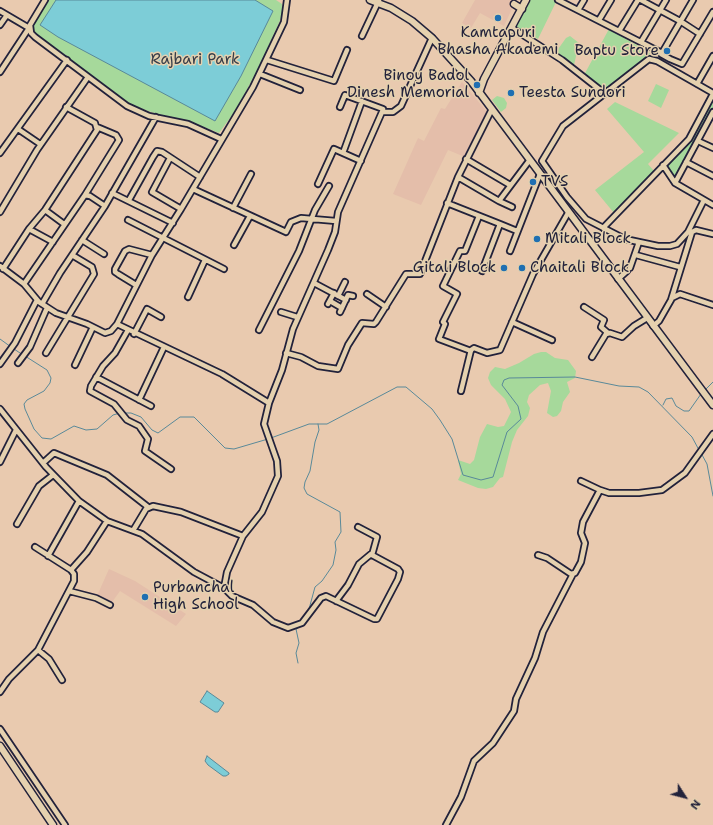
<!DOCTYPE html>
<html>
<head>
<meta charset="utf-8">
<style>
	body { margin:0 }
	#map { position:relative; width:713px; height:825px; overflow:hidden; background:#e9caaf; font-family:"Shantell Sans",sans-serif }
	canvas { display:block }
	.north { position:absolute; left:665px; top:777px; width:40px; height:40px; -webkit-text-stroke:3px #e5d1af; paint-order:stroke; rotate:126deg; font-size:11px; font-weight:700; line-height:16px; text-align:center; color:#22223b }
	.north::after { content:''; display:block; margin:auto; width:14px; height:18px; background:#22223b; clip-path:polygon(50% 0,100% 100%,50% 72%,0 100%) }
</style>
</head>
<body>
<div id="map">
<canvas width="713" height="825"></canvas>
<div class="north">N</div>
</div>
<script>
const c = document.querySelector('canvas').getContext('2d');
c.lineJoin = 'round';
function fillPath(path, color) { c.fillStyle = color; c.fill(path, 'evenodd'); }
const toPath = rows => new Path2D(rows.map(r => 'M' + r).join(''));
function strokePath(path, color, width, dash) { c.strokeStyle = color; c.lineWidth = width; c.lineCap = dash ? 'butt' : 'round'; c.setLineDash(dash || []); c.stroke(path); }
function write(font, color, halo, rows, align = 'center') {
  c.font = font + ' "Shantell Sans",sans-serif'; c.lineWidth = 3; c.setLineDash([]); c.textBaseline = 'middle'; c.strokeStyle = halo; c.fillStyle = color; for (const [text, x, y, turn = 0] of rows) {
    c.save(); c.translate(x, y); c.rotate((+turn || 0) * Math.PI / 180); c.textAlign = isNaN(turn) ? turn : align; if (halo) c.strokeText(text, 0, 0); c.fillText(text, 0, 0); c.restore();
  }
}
const built = toPath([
	[475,0,516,0,504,26,480,13,471,28,462,23],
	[462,82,488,113,465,157,448,150,421,205,393,194,418,138,424,141,441,108,445,109],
	[109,569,135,581,186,614,176,626,120,591,110,605,97,596]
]);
const green = toPath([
	[45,0,276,0,282,4,282,16,260,65,236,110,219,133,186,120,157,114,134,106,96,83,67,56,34,34,32,28,34,21],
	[528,0,553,0,556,2,538,39,515,26],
	[609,29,650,53,649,57,605,89,584,75],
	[570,36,579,43,574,65,556,52,566,38],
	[656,84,669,90,661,108,648,101],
	[713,94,713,112,675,183,663,165,689,139],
	[497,96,504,98,507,103,506,108,501,112,492,100],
	[615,102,679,133,648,164,654,171,614,213,595,190,644,152,607,109],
	[541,352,546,352,555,358,568,360,576,371,575,378,567,382,570,392,563,402,561,411,557,416,553,417,547,413,551,391,548,383,540,385,529,395,527,402,530,408,528,416,517,430,512,442,503,477,500,478,493,487,486,489,478,488,458,480,461,474,458,460,470,464,474,460,480,437,487,424,498,427,504,426,511,412,505,399,491,385,488,378,490,372,495,367,505,369,519,363,534,354]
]);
const water = toPath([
	[56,0,255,0,273,11,241,76,215,121,58,37,40,25,56,0],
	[207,691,224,703,218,712,215,712,200,702,207,691],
	[207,756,229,773,229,774,226,776,223,776,208,765,205,761,207,756]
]);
const stream = toPath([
	[0,339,11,347],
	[14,349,23,355],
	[25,356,47,370,51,378,50,383,44,391,27,400,24,404,25,409,34,429,42,438,51,439,74,426,86,430,97,429,113,415,120,413],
	[705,390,713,382],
	[663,405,666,399,672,398,676,406,684,411,689,411,701,394],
	[123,413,131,413,141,417,152,430,158,433,180,417,194,417,225,448,234,449,268,439],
	[271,438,309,424,327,424,397,387,406,387,432,409,440,420,452,439,463,475,481,480,493,477,507,432,521,419,518,406,502,385,504,380,509,378,575,377,619,386,639,387,648,392,692,437,699,450],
	[701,453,707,464,713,496],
	[303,617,309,609,315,587,322,581,333,565,336,550,335,542,341,532,340,512,307,494,304,488,305,482,310,471,315,442,319,430,318,424],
	[298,663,296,653,299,643,296,629,301,626]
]);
const minor = toPath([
	[45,0,30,25,31,33,35,37,127,106,149,116,188,124,221,139],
	[558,0,662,53,661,54,670,59,682,64,713,12],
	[641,0,680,21,700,34],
	[578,10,584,0],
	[0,11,29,28,0,72],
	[599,20,611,0],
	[0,25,7,15],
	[512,28,562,60,604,93],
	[619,31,638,0],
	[362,36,379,0],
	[641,42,666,0],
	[662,53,693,0],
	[267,60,334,81,347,50],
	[260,74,300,90],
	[697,84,713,56],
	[340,107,345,95,383,109,382,112],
	[18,129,40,144],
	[698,141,713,148],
	[0,153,67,60],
	[343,153,362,101],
	[170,158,152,192,181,209],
	[466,159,510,185],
	[686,162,713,176],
	[663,165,675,183,713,205],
	[458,177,499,201,529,161],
	[675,183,713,112],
	[318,184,334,149,361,161],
	[193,189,286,232,291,222,301,218,336,221],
	[112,193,173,223],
	[85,195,119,140,116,135,97,127],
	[129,200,153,157,157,151,162,152,200,177],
	[704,200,688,232,677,244,670,246,658,246,625,239,586,219,567,197,542,161,563,126,649,59,657,61,713,93],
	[499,201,512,207],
	[447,203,500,224,482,271],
	[233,208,251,174],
	[45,210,64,224],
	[0,212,37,150,88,77],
	[128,220,224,269],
	[500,224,517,231],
	[603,228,689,139,713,94],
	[29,229,53,242],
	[82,240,104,254],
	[234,245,250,216],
	[510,251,540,174],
	[636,255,680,267],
	[0,266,24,284,39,302,56,313,87,324,105,333,111,331,117,324,152,255,181,209,253,87,284,22,287,0],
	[630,268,639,242],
	[3,269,29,229,45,210,97,130,95,123,66,107],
	[618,279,627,271],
	[314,283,346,300],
	[24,284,85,195,90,196,105,206],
	[136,285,118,274,115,272,115,269,125,251,129,249,152,255],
	[367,294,386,307],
	[338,296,345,282],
	[188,297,205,260],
	[672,298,680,294,713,305],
	[330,301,342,308],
	[42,304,60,273,105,206,156,117],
	[328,304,334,293],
	[584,307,604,320,601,327,608,333],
	[281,312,297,317],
	[340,312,348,295,353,296],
	[512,322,552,340],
	[117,324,222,374,269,403],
	[653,326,659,321,671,300,692,232,696,230,713,234],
	[128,330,115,353,103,366,91,386,90,391,114,404,127,420,139,426,148,439,145,451,171,469],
	[259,330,299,251,315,210,329,186],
	[134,334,147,309,161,317],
	[471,351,439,339,445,324,443,322,457,294,443,286,460,251,465,251,479,216],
	[46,353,94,274,92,267,72,255],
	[286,353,301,357,318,366,338,369,348,345,362,323,374,324,376,322,406,274,420,274,458,177,492,109],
	[592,357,606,334,610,333,622,337,634,326,647,318],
	[18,363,30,347,47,308],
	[0,364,15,343,37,300],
	[75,365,93,327],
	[96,377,151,406],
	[461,391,471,350,474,348,487,353,500,350,533,274,568,213],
	[139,400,164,347],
	[0,409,46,467,79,501,107,521,142,534,194,572,224,588],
	[0,462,16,430],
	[43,463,54,453,107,475,148,507],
	[581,481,600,490,609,493,639,493,662,490,685,473,713,434],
	[17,524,39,486,53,475],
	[358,527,377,537,372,555,398,569,400,572,398,579,377,619,374,619,326,596,321,598,302,623,288,628,273,622,253,605,232,596,224,588,227,572,243,536,262,512,278,476,277,461,264,424,269,403,282,370,293,329,328,250,335,232,338,212,382,112,393,112,401,106,432,38],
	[134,529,146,509,153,506,181,512,243,536],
	[538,555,547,558,571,574,575,573,581,562,585,543,581,533,583,522,600,490],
	[48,556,79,501],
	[71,570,87,552,107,521],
	[69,591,96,598,110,605],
	[336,601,348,585,359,564,371,554],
	[38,650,49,659,62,680],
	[0,692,9,679,38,650,74,581,74,574,71,570,35,547],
	[0,729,65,825],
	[446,825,461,797,474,761,493,743,514,711,516,699,535,658,543,632,573,574]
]);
const tertiary = toPath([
	[370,0,391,8,412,21,432,38,471,81,713,405],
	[514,4,522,9],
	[479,93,484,79,526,0],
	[0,746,53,825]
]);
const markers = [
	[498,18,4,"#1f6fb2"],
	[667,51,4,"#1f6fb2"],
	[477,85,4,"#1f6fb2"],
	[511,93,4,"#1f6fb2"],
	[533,182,4,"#1f6fb2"],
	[537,239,4,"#1f6fb2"],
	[504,268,4,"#1f6fb2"],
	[522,268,4,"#1f6fb2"],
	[145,597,4,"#1f6fb2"]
];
const poiNames = [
	["Kamtapuri",498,33,"center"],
	["Bhasha Akademi",498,50,"center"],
	["Baptu Store",659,51,"right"],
	["Binoy Badol",469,76,"right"],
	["Dinesh Memorial",469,93,"right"],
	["Teesta Sundori",519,93],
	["TVS",541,182],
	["Mitali Block",545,239],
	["Gitali Block",496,268,"right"],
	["Chaitali Block",530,268],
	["Purbanchal",153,588],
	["High School",153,605]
];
const parkNames = [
	["Rajbari Park",195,60]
];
fillPath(built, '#e4beaa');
fillPath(green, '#a6d99b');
fillPath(water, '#7dcdd7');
strokePath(water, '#598999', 1);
strokePath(stream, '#598999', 1);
strokePath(minor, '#22223b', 8);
strokePath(tertiary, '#22223b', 9);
strokePath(minor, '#e5d1af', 4.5);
strokePath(tertiary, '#e5d1af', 6);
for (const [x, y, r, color] of markers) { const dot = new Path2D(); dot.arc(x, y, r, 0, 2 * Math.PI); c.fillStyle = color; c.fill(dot); strokePath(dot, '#e5d1af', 1.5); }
write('15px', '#22223b', '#e5d1af', poiNames, 'left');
write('15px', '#363d49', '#e5d1af', parkNames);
</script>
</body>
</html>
